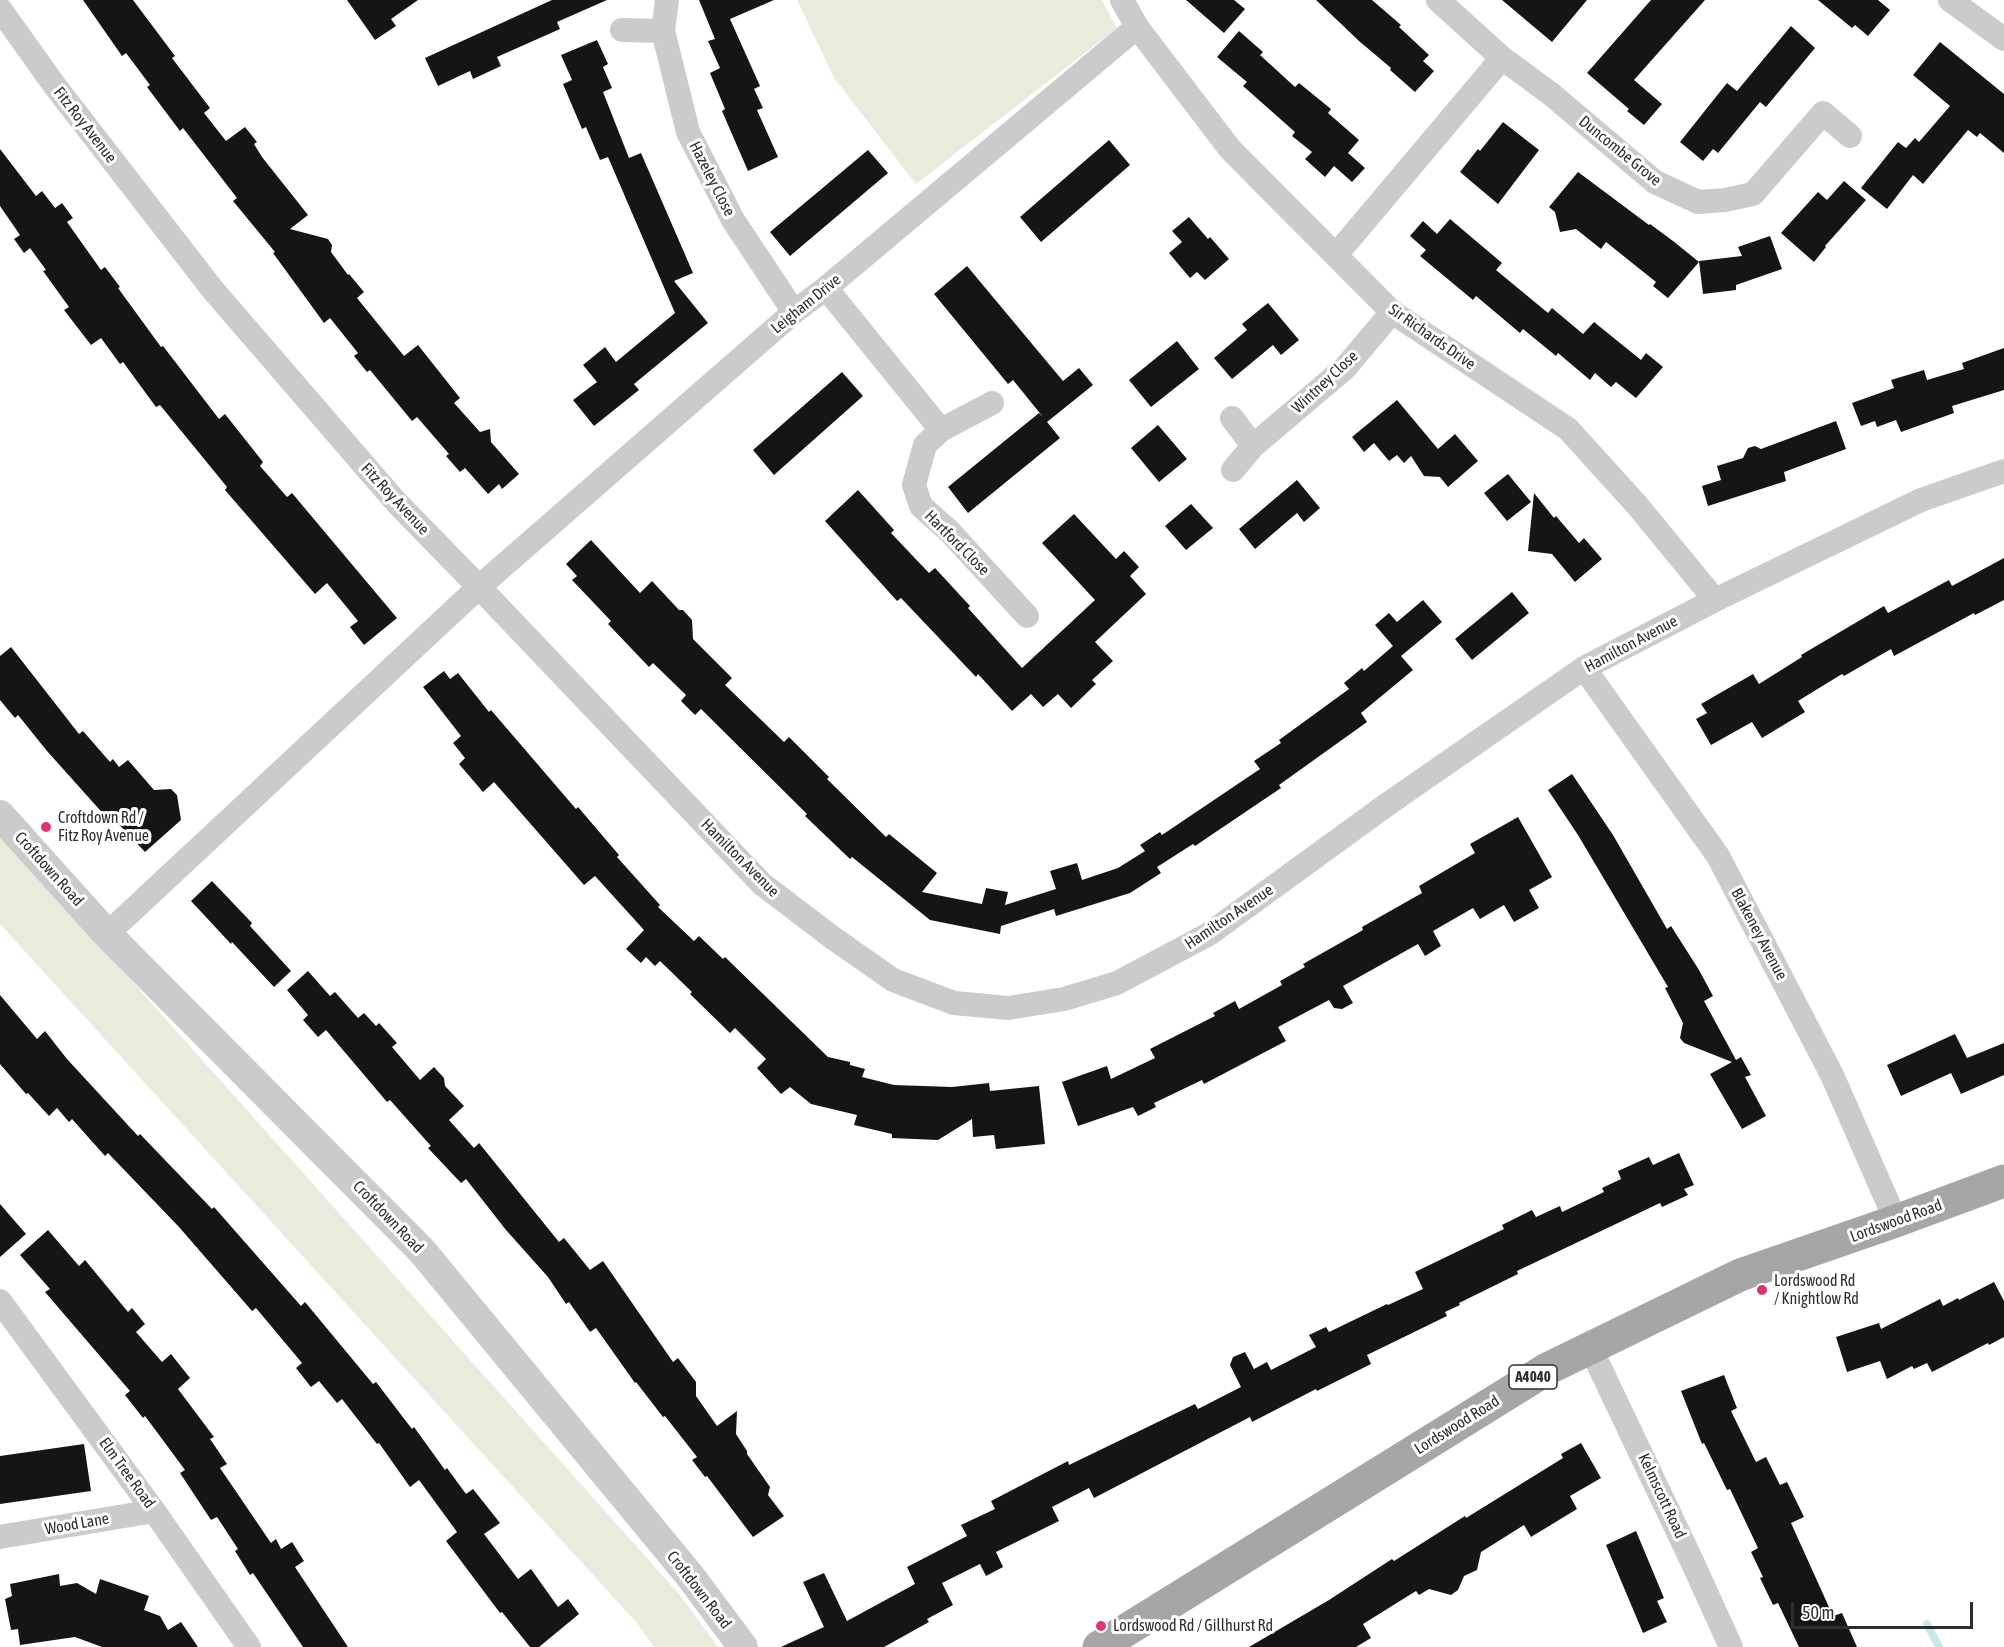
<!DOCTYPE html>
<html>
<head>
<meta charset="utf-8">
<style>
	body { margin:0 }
	#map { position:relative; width:2004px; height:1647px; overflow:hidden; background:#fff; font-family:"Asap Condensed",sans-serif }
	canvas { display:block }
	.scale { position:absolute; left:1791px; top:1602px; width:182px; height:27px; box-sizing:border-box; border:3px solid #2e2e2e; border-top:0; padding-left:8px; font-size:18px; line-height:21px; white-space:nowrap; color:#2e2e2e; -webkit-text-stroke:4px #fff; paint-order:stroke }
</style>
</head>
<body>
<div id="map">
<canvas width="2004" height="1647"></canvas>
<div class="scale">50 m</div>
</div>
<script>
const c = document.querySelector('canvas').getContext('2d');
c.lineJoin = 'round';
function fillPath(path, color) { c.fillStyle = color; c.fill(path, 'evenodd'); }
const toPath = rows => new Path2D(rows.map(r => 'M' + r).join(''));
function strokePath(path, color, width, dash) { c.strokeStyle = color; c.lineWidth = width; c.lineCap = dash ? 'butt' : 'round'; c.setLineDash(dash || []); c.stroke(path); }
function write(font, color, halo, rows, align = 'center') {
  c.font = font + ' "Asap Condensed",sans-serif'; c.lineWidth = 6; c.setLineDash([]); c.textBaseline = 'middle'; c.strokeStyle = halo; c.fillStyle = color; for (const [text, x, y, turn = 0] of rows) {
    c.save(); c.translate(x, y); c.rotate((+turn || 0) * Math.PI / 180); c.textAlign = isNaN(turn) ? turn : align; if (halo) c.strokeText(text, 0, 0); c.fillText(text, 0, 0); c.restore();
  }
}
const green = toPath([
	[797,0,1102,0,1117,28,916,184,834,78],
	[0,837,121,969,679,1594,718,1647,654,1647,636,1622,0,924]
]);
const stream = toPath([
	[1927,1624,1939,1647]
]);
const building = toPath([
	[83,0,133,0,175,56,172,58,210,108,204,113,226,141,245,127,257,142,254,144,262,157,308,215,290,229,328,239,332,245,331,252,348,275,349,274,364,292,357,298,404,356,418,345,460,398,454,403,480,432,490,429,491,442,519,474,502,489,499,484,488,494,465,468,460,472,446,456,449,454,417,417,412,421,370,370,367,372,354,356,358,353,330,318,324,323,273,253,275,252,233,201,237,198,183,128,180,131,147,87,150,85,126,53,122,56],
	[347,0,418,0,391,19,396,26,375,40],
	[552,0,607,0,557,22,560,29,497,57,501,66,473,79,470,71,438,86,425,58],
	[699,0,774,0,730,19,760,86,754,89,763,108,757,110,778,157,748,171,722,111,725,109,710,73,720,68,708,41,715,39],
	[1186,0,1234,0,1245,9,1224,33],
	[1316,0,1372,0,1401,25,1399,27,1429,55,1423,61,1434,71,1415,92,1390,70,1391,68,1359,41],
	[1502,0,1587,0,1552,42],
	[1651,0,1705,0,1634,80,1662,104,1644,125,1627,111,1629,109,1587,73],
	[1818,0,1878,0,1890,10,1868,36,1855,25,1852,28],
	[1791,26,1815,48,1766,107,1760,102,1718,153,1713,149,1703,161,1680,142,1727,83,1737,91],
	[1239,31,1263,52,1260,55,1295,87,1299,83,1331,109,1328,113,1359,140,1348,153,1365,168,1352,182,1334,166,1325,177,1305,159,1312,152,1292,136,1295,132,1243,86,1247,82,1217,57],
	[597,40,608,64,603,67,612,88,603,92,629,158,641,153,693,273,674,281,708,323,634,384,639,390,594,426,573,400,597,382,583,365,605,347,616,362,675,313,608,157,600,160,586,127,582,129,563,84,572,80,561,55],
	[1940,42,2004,94,2004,153,1980,133,1977,137,1968,130,1923,184,1913,175,1887,209,1861,188,1898,142,1906,148,1915,138,1919,142,1950,106,1913,75],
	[1503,122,1539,150,1498,204,1460,172,1478,149,1480,151],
	[1109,140,1130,165,1041,242,1020,217],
	[0,149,36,196,42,191,55,208,62,203,73,218,67,222,101,270,105,267,120,287,118,288,161,347,163,346,219,419,225,414,263,462,260,466,287,497,292,493,397,618,364,645,350,627,358,621,327,583,315,594,225,490,227,487,160,405,156,407,123,362,120,364,101,338,91,345,64,310,69,307,43,271,46,270,30,248,24,253,14,239,20,235,0,206],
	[868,150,888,173,790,256,770,232],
	[1578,172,1649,225,1650,224,1673,241,1699,262,1668,298,1653,286,1656,282,1606,242,1601,249,1576,229,1560,232,1555,212,1549,207],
	[1844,181,1866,200,1825,246,1826,247,1814,262,1781,233,1818,192,1827,200],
	[1189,217,1208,239,1210,237,1229,259,1205,280,1197,272,1190,278,1169,253,1182,242,1172,231],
	[1450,219,1502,263,1496,270,1548,313,1552,308,1583,334,1594,322,1641,360,1646,353,1663,367,1636,398,1616,382,1611,387,1595,373,1590,380,1558,353,1556,356,1523,329,1520,333,1476,296,1473,300,1420,256,1426,250,1410,236,1423,221,1437,234],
	[1770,236,1782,269,1736,285,1736,290,1703,294,1699,261,1742,256,1738,247],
	[967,266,1063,381,1079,368,1093,385,1047,422,1060,438,968,513,948,487,1039,413,1043,417,1013,380,1008,384,934,294],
	[1268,303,1299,340,1281,355,1273,345,1232,379,1214,358,1247,330,1242,324],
	[1177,341,1199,369,1151,407,1129,380],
	[2004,348,2004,390,1952,406,1954,413,1901,432,1896,420,1877,427,1875,421,1861,426,1852,403,1894,388,1891,380,1924,370,1927,380,1964,369,1962,363],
	[842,372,863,396,774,475,753,450],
	[1397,400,1438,449,1455,434,1478,461,1448,487,1440,477,1424,476,1411,456,1404,463,1397,455,1389,461,1374,443,1364,452,1352,437],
	[1836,421,1846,449,1784,472,1786,481,1708,506,1702,486,1721,480,1717,466,1743,458,1748,448,1755,446,1761,449],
	[1158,425,1187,459,1159,482,1131,448],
	[1508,474,1531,502,1507,521,1484,493],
	[1297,480,1320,508,1304,522,1297,513,1255,549,1239,529],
	[858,490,894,530,891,533,929,573,935,568,970,606,968,608,1022,668,1095,600,1042,543,1074,514,1116,559,1124,551,1139,567,1130,576,1146,594,1095,642,1113,661,1092,680,1096,684,1071,708,1058,694,1043,707,1031,694,1012,711,978,674,976,677,901,598,897,601,825,521],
	[1534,493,1554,518,1556,516,1579,543,1584,538,1602,559,1575,582,1552,554,1528,551],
	[1191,504,1213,528,1186,550,1165,526],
	[591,540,640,593,652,581,679,610,683,610,692,620,693,639,732,678,725,685,784,742,789,737,829,777,827,779,886,837,889,834,937,873,922,892,982,904,986,888,1008,892,1005,905,1056,889,1050,871,1077,863,1082,880,1118,868,1145,851,1140,845,1160,832,1162,835,1260,769,1254,761,1281,743,1279,740,1349,689,1344,683,1362,668,1364,671,1393,646,1375,625,1389,613,1397,622,1423,600,1442,622,1401,656,1413,670,1361,713,1367,722,1279,785,1281,788,1195,846,1193,844,1157,867,1161,873,1130,893,1056,916,1054,909,1001,926,1000,934,930,920,852,857,850,859,805,816,807,814,701,709,695,715,681,701,686,695,653,663,649,667,608,624,611,621,572,580,577,576,566,564],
	[2004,558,2004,600,1975,615,1974,613,1894,656,1891,649,1844,676,1842,674,1798,701,1805,712,1762,738,1752,722,1711,745,1696,719,1707,713,1701,704,1753,674,1759,684,1802,657,1801,655,1884,606,1888,613,1949,580,1952,586],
	[1512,592,1529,613,1472,660,1455,639],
	[11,647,79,734,83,731,110,762,113,759,119,767,128,760,154,790,171,789,177,795,181,820,145,852,110,815,107,818,47,751,18,715,15,718,0,700,0,656],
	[444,671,450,679,458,673,489,712,491,710,576,809,578,807,619,855,617,857,660,905,658,907,694,941,699,936,723,959,725,957,828,1057,850,1062,850,1065,865,1069,862,1077,894,1085,952,1087,989,1083,990,1091,1039,1086,1045,1144,996,1149,994,1135,973,1137,972,1119,938,1140,892,1138,892,1134,854,1125,857,1115,811,1104,790,1087,781,1094,757,1068,766,1059,735,1028,730,1033,690,994,692,992,660,961,655,966,646,957,641,963,626,949,644,930,595,876,584,885,494,782,483,792,459,764,465,758,453,743,461,736,423,687],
	[1572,774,1613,835,1667,929,1671,926,1699,970,1713,996,1704,1001,1736,1060,1741,1057,1751,1075,1745,1077,1766,1116,1742,1129,1710,1074,1732,1062,1684,1043,1680,1038,1683,1023,1665,988,1668,987,1578,835,1548,790],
	[1518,817,1552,877,1529,890,1539,908,1514,922,1504,905,1480,919,1473,908,1433,931,1441,946,1425,956,1418,944,1343,986,1353,1003,1342,1009,1334,1008,1329,1000,1278,1027,1286,1041,1204,1084,1202,1080,1154,1103,1156,1107,1138,1116,1133,1107,1078,1126,1062,1082,1107,1066,1111,1079,1155,1058,1150,1049,1215,1016,1213,1013,1235,1001,1239,1009,1282,985,1280,981,1305,967,1303,964,1363,930,1362,927,1422,893,1419,886,1475,853,1470,844],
	[212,881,252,923,250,926,291,971,274,987,232,942,231,944,191,901],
	[308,971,330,996,335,992,358,1018,364,1013,376,1026,379,1023,397,1043,392,1047,420,1080,434,1067,444,1078,445,1086,464,1106,449,1120,474,1148,479,1143,559,1242,564,1238,590,1270,603,1261,673,1362,678,1358,696,1382,696,1396,717,1426,737,1411,736,1434,747,1451,747,1454,770,1487,768,1495,784,1516,753,1537,707,1476,705,1477,692,1460,697,1457,665,1416,663,1417,636,1382,635,1383,596,1328,590,1332,569,1302,566,1304,548,1277,506,1230,466,1179,461,1183,428,1148,431,1146,390,1100,387,1102,326,1030,318,1037,303,1020,308,1015,287,990],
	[0,995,37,1039,45,1031,67,1059,138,1136,140,1134,212,1209,214,1207,301,1306,305,1302,373,1384,376,1382,412,1429,414,1427,445,1470,447,1468,466,1494,473,1489,500,1523,484,1534,518,1579,531,1569,558,1607,568,1599,579,1614,539,1647,530,1647,502,1612,500,1613,446,1541,457,1532,419,1480,410,1487,379,1443,377,1444,342,1399,337,1403,319,1381,311,1387,296,1368,302,1363,256,1308,252,1311,179,1227,108,1153,105,1156,72,1119,69,1122,57,1108,49,1116,28,1093,26,1094,0,1064],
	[1955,1034,1967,1058,2004,1043,2004,1075,1961,1094,1951,1073,1901,1096,1887,1065],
	[1679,1153,1694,1185,1684,1189,1688,1195,1662,1207,1660,1203,1517,1271,1518,1274,1459,1303,1460,1305,1445,1312,1447,1316,1367,1355,1371,1364,1317,1391,1316,1389,1252,1422,1250,1417,1094,1498,1089,1488,1052,1507,1059,1521,996,1552,1003,1567,986,1576,980,1564,942,1583,953,1605,927,1619,929,1622,884,1647,781,1647,824,1627,803,1582,824,1573,847,1621,915,1584,907,1567,967,1536,961,1525,995,1509,991,1501,1068,1461,1069,1465,1195,1404,1198,1409,1241,1387,1230,1365,1233,1357,1245,1352,1254,1369,1267,1362,1271,1370,1316,1347,1309,1335,1326,1327,1329,1332,1387,1304,1388,1305,1423,1289,1415,1272,1504,1229,1502,1225,1532,1210,1536,1217,1560,1206,1562,1212,1604,1192,1602,1188,1621,1179,1618,1171,1649,1157,1653,1165],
	[0,1204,26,1234,0,1257],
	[48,1230,79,1266,85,1260,128,1312,132,1308,145,1324,136,1332,162,1362,171,1354,190,1378,178,1389,214,1437,210,1439,227,1464,220,1468,271,1543,276,1539,281,1549,292,1542,304,1561,295,1567,348,1647,303,1647,253,1573,250,1575,235,1551,238,1549,217,1517,211,1520,180,1473,185,1470,145,1416,143,1418,125,1395,130,1391,45,1292,50,1289,20,1255],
	[1994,1282,2004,1301,2004,1337,1989,1345,1988,1343,1932,1372,1927,1363,1914,1369,1912,1366,1887,1379,1880,1361,1847,1372,1836,1337,1879,1323,1881,1329,1940,1299,1943,1306,1958,1298,1959,1300],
	[1724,1375,1737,1408,1731,1411,1750,1450,1756,1462,1766,1457,1780,1485,1787,1482,1804,1517,1791,1523,1833,1616,1842,1613,1857,1647,1799,1647,1778,1603,1773,1605,1760,1578,1763,1577,1751,1552,1758,1548,1730,1489,1727,1490,1704,1443,1702,1444,1681,1391],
	[1581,1443,1601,1478,1570,1496,1577,1509,1531,1537,1524,1525,1481,1552,1477,1570,1464,1576,1458,1590,1451,1595,1429,1589,1419,1595,1416,1591,1363,1624,1371,1638,1356,1647,1249,1647,1329,1600,1392,1559,1394,1561,1465,1516,1466,1518,1563,1458,1561,1454],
	[84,1444,91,1491,0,1504,0,1456],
	[1636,1531,1664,1598,1657,1601,1667,1622,1643,1633,1606,1545],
	[59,1574,60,1586,77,1583,96,1594,100,1579,149,1596,144,1610,160,1616,168,1630,181,1622,198,1647,102,1647,75,1637,20,1645,18,1629,11,1630,5,1599,12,1596,10,1584]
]);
const minor = toPath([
	[667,0,663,31,688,132,733,220,794,312],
	[1122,0,1137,27,1230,149,1392,312,1568,429,1637,505,1715,600],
	[1438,0,1502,58,1551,94,1655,182,1698,202,1725,200,1753,194,1823,113,1850,136],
	[1950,0,2004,39],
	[0,9,55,86,213,290,396,502,479,587,762,884,833,938,893,980,954,1003,1008,1008,1064,999,1117,983,1209,934,1385,806,1584,668,1715,600,1921,500,2004,471],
	[622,30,663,31],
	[1336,255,1502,58],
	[826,288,941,430],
	[992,403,941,430,925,445,914,485,921,506,950,532,1027,616],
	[1232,418,1253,446],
	[1233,470,1253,446,1345,368,1392,312],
	[1584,668,1718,856,1832,1075,1896,1221],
	[107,934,479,587,794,312,826,288,1137,27],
	[0,1301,154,1511,249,1647],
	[1590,1347,1690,1557,1731,1647],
	[0,1537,154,1511]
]);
const tertiary = toPath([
	[0,815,107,934,422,1251,690,1576,743,1647]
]);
const primary = toPath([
	[1099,1647,1547,1369,1740,1275,1896,1221,2004,1181]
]);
const markers = [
	[46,827,6,"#e23377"],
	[1762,1290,6,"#e23377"],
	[1101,1626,6,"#e23377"]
];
const shields = [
	[1533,1377,48]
];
const shieldNames = [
	["A4040",1533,1377]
];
const streetNames = [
	["Fitz Roy Avenue",85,125,52],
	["Duncombe Grove",1620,151,39],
	["Hazeley Close",712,179,63],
	["Leigham Drive",806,304,-39],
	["Sir Richards Drive",1432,337,35],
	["Wintney Close",1325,382,-43],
	["Fitz Roy Avenue",395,499,47],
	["Hartford Close",957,543,45],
	["Hamilton Avenue",1631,644,-28],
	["Hamilton Avenue",740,858,45],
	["Croftdown Road",49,869,48],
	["Hamilton Avenue",1229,917,-34],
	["Blakeney Avenue",1759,934,62],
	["Croftdown Road",388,1217,46],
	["Lordswood Road",1896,1221,-20],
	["Lordswood Road",1457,1425,-32],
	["Elm Tree Road",127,1473,54],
	["Kelmscott Road",1662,1496,65],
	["Wood Lane",77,1524,-10],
	["Croftdown Road",699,1590,52]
];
const poiNames = [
	["Croftdown Rd /",58,818],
	["Fitz Roy Avenue",58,836],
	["Lordswood Rd",1774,1281],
	["/ Knightlow Rd",1774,1299],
	["Lordswood Rd / Gillhurst Rd",1113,1626]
];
fillPath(green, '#e9ebdc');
strokePath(stream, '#c8e8eb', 8);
fillPath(building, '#151515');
strokePath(minor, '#cbcbcb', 24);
strokePath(tertiary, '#cbcbcb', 30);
strokePath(primary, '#a6a6a6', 33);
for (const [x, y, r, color] of markers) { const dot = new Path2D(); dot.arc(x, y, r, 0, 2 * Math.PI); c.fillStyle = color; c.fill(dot); strokePath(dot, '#fff', 2); }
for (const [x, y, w] of shields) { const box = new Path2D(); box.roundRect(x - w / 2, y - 12, w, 24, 4.5); c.fillStyle = '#fff'; c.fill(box); strokePath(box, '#2e2e2e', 1.5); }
write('bold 15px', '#2e2e2e', null, shieldNames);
write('16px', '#2e2e2e', '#fff', streetNames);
write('16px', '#2e2e2e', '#fff', poiNames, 'left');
</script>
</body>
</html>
